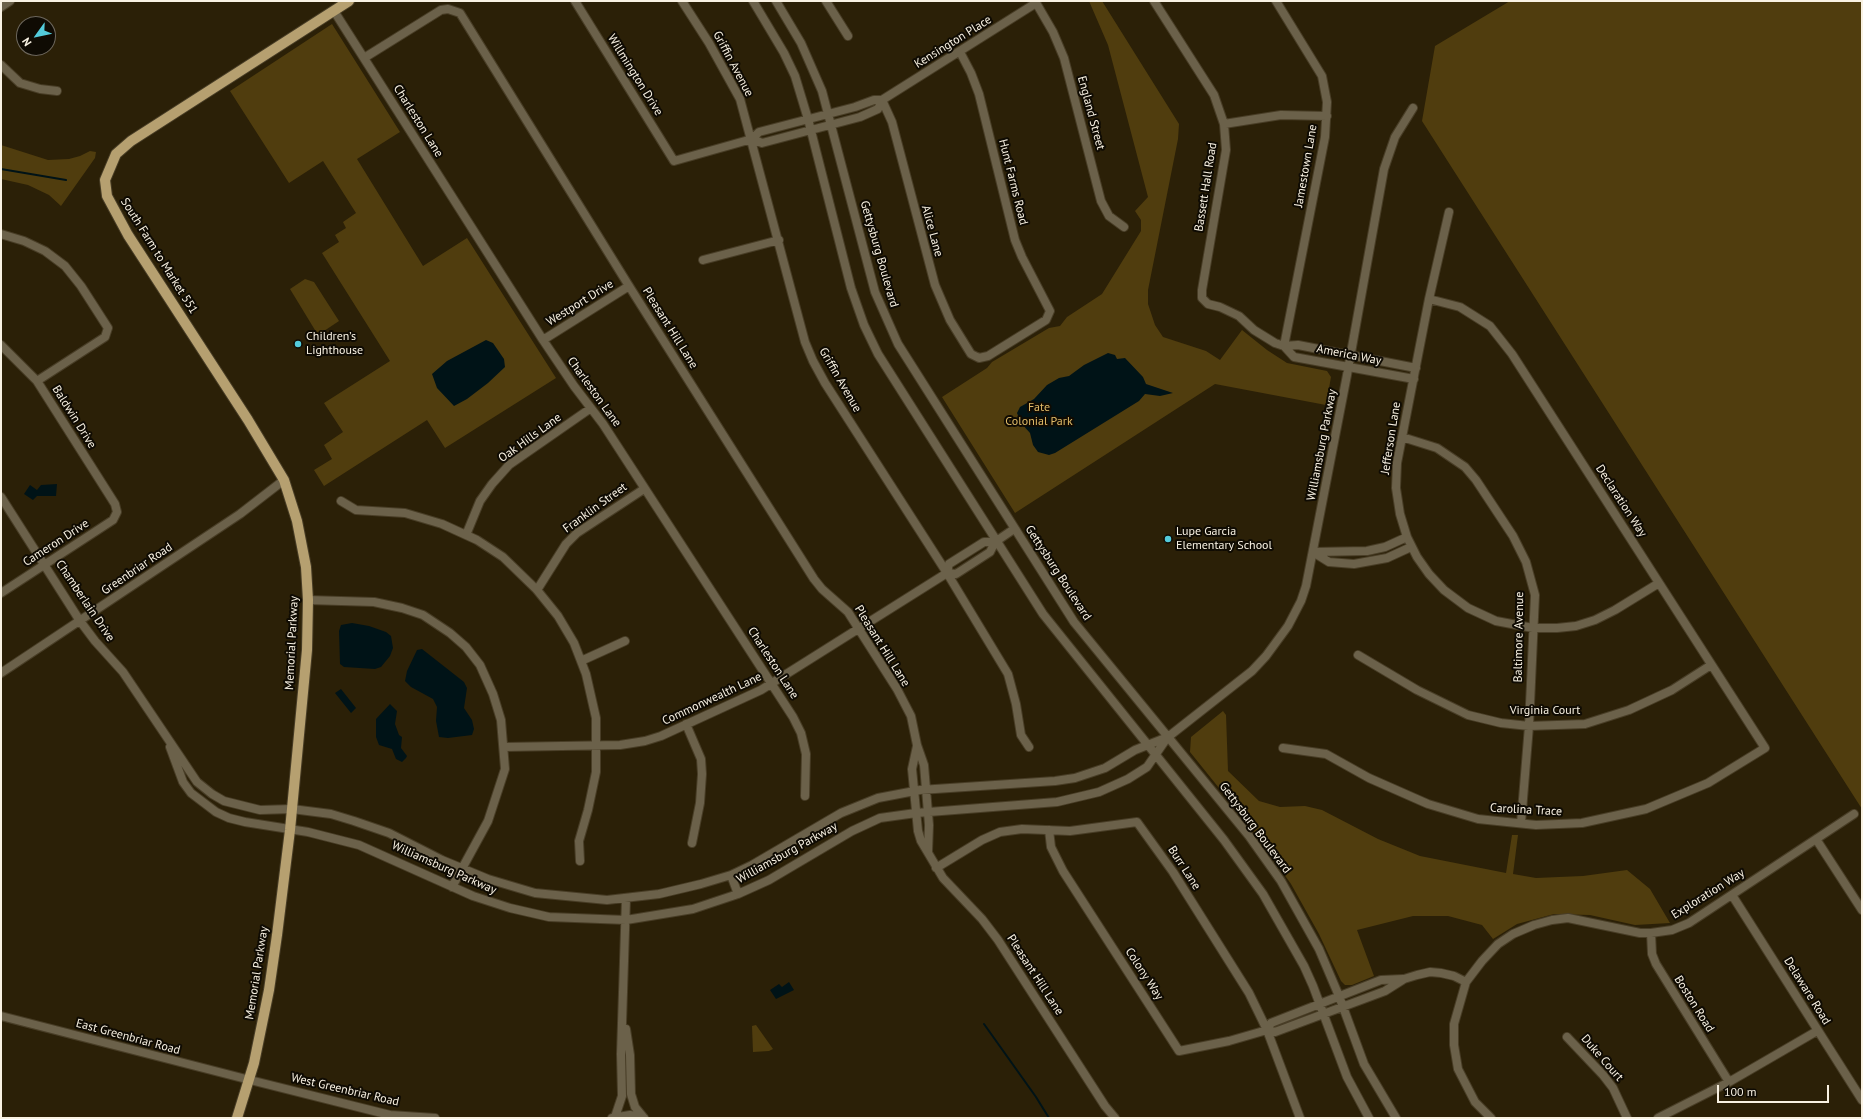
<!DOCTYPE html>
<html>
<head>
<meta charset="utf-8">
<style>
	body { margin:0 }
	#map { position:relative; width:1863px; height:1119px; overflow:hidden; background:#2b2007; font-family:"PT Sans",sans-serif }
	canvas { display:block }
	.frame { position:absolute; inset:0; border:2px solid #f9f2e3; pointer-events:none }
	.north { position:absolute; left:16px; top:16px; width:40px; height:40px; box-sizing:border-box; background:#0f0b03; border:1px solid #6d675d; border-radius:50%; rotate:237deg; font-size:11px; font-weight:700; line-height:16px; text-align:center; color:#f9f2e3 }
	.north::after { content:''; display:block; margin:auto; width:14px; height:18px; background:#53cbdb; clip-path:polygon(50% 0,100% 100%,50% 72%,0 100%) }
	.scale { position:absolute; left:1717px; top:1085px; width:112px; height:18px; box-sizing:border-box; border:2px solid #f9f2e3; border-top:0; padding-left:5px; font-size:12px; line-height:14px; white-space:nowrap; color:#f9f2e3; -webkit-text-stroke:3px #0f0b03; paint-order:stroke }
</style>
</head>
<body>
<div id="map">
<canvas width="1863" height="1119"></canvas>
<div class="frame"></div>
<div class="north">N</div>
<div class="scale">100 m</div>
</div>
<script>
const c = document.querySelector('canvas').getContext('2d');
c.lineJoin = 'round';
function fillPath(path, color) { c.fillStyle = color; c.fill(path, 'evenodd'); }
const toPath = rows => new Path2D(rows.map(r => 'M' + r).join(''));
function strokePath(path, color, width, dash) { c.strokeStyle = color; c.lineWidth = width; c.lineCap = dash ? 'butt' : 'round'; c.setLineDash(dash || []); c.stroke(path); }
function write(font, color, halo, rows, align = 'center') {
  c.font = font + ' "PT Sans",sans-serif'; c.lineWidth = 4; c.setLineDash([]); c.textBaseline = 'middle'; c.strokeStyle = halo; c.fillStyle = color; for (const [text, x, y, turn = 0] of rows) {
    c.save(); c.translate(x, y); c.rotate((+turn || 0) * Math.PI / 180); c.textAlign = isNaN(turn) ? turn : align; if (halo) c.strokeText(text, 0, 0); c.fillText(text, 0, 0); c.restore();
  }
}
const green = toPath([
	[1089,1,1102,1,1179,124,1178,139,1148,290,1148,304,1155,325,1163,337,1206,351,1220,360,1242,330,1267,350,1287,363,1327,371,1331,377,1326,405,1215,384,1015,513,942,397,987,368,992,362,1049,328,1060,326,1067,317,1102,294,1141,231,1141,220,1135,211,1148,197,1108,45],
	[1510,1,1862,1,1862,809,1422,121,1435,46],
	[332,24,400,132,357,159,423,266,467,238,556,378,445,448,427,420,324,486,314,470,332,459,324,445,343,432,324,403,390,361,322,253,339,242,335,235,346,228,343,222,356,213,323,161,289,183,230,91],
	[1,145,48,160,69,159,80,156,90,151,96,152,95,158,61,206,49,195,28,185,1,179],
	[305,279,314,282,339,321,318,335,290,289],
	[1223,711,1226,715,1228,771,1259,801,1280,807,1305,806,1322,810,1378,839,1420,856,1506,873,1512,835,1518,835,1513,874,1536,878,1559,877,1583,876,1627,870,1650,889,1670,923,1635,925,1590,915,1554,914,1517,924,1493,939,1482,925,1448,916,1413,916,1357,930,1374,976,1352,985,1345,985,1341,981,1319,934,1291,884,1252,829,1190,752,1191,737],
	[756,1025,773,1049,769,1051,753,1052,752,1026]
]);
const water = toPath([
	[486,340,493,343,504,359,505,367,488,383,467,399,454,406,437,388,432,374,447,361],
	[1108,353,1115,355,1117,359,1125,358,1143,377,1146,384,1173,393,1160,396,1145,394,1139,401,1055,453,1049,455,1038,452,1033,445,1030,433,1021,423,1017,413,1020,407,1034,399,1047,385,1059,378,1069,376,1084,365],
	[57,484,56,496,37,496,33,500,24,494,30,485,37,490,41,485],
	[352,623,369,626,386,632,391,636,393,648,390,656,381,667,375,669,344,667,340,664,339,631,341,625],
	[422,649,464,682,467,688,464,708,472,720,474,729,472,735,448,738,439,737,436,721,437,707,433,699,411,687,405,681,407,671,417,650],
	[341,689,356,708,351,713,335,693],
	[390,704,397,711,395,724,399,735,402,737,401,748,407,756,406,758,402,762,396,759,392,749,379,745,376,737,376,719],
	[789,982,794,990,776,999,770,990,779,984,782,987]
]);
const stream = toPath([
	[1,169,66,180],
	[984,1024,1036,1097,1049,1118]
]);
const minor = toPath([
	[575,1,674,161,752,139,759,132,855,107,874,100,882,100,1036,3],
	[682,1,709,43,740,99,805,342,813,361,825,383,947,573,1008,674,1016,704,1021,735,1029,747],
	[753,1,784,53,795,76,808,119,851,288,864,325,878,354,1043,614,1224,840,1263,894,1304,966,1313,986,1347,1077,1369,1118],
	[776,1,801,43,822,91,875,292,898,344,1074,622,1249,836,1281,881,1319,949,1339,996,1364,1064,1396,1118],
	[826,1,848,36],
	[1035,1,1053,32,1064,58,1101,201,1109,216,1124,227],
	[1154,1,1214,95,1224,124,1226,150,1202,290,1202,298,1208,304,1220,307,1239,316,1254,330,1275,343,1284,346,1294,357,1414,379],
	[1276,1,1322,76,1327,102,1325,137,1284,346],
	[1,7,10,1],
	[334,11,543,340,574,386,603,424,793,717,801,733,806,754,805,796],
	[364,58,441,10,448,9,460,13,629,286,814,579,822,589,848,612,897,689,911,716,917,745,924,765,929,825,928,852],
	[1,65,20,83,40,89,57,91],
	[882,100,892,122,935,285,950,320,971,354,979,358,988,356,1046,320,1050,311,1022,257,1015,240,979,94,971,73,960,52],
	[1224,124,1281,115,1327,116],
	[752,139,762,143,860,117,878,109,882,100],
	[1449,212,1429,299,1397,463,1396,488,1400,514,1407,537,1417,557,1429,574,1444,590,1468,608,1496,621,1533,628,1557,628,1576,626,1595,620,1615,610,1659,583],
	[1,234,24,241,45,251,65,266,81,286,108,328,105,337,37,381],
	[703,260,779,240],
	[543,340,629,286],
	[1,345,37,381,115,504,117,512,113,520,1,593],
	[1284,346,1298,345,1416,368],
	[1402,437,1437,448,1465,467,1476,480,1513,536,1526,562,1535,595,1529,726,1521,823],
	[1,497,80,621,95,641,123,672,197,782,212,794,224,801,260,810,292,809,331,814,354,821,389,833,442,860,488,879,535,893,607,900,659,894,701,884,731,875,752,865,841,813,878,798,920,790,1055,781,1075,778,1105,768,1135,750,1168,737,1252,671,1266,656,1288,626,1301,601,1306,586,1347,375,1384,169,1395,137,1413,108],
	[341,501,356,510,405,513,442,524,477,540,503,557,537,590,558,616,574,643,586,674,596,718,596,772,588,810,579,841,580,861],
	[466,535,480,501,492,484,509,465,591,408],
	[995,542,1014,529],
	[1313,552,1329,562,1354,564,1387,558,1411,547],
	[1313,552,1367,551,1385,547,1407,537],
	[947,573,949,564,984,542,995,542],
	[537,590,566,544,577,533,644,489],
	[308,600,374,602,402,608,423,615,450,633,466,647,480,665,493,694,501,720,505,769,488,821,452,887],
	[1358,655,1417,690,1468,715,1501,723,1529,726,1585,724,1629,710,1672,690,1711,665],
	[581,661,625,641],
	[1,673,240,514,284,480],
	[686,724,701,759,702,774,700,803,692,843],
	[917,746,912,769,918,831,921,841,943,878,982,919,998,940,1105,1106,1115,1118],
	[170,747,183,782,191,793,216,812,229,818,245,822,308,832,359,845,473,896,510,908,549,917,626,920,693,909,738,894,769,880,852,831,880,818,916,813,1057,802,1099,792,1128,779,1147,767,1167,738],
	[504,747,620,745,645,741,661,736,761,690,947,573,956,574,990,552,995,542],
	[1283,748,1326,754,1369,778,1428,804,1478,819,1536,825,1582,823,1646,809,1708,783,1765,748,1512,354,1490,326,1460,307,1429,299],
	[1049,830,1051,847,1063,871,1179,1051,1229,1041,1267,1030,1275,1032,1385,991,1404,979,1417,975,1430,972,1441,973,1454,976,1466,982],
	[1816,839,1862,910],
	[936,868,982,840,1000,832,1022,829,1070,831,1137,822,1173,872,1249,993,1267,1030,1300,1118],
	[731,875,738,894],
	[1732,895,1862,1100],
	[1651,933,1652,954,1656,964,1729,1082],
	[1,1016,250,1080,390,1115,435,1118],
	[626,1029,630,1055,631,1094,635,1107,644,1118],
	[1267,1030,1271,1023,1381,980,1403,979],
	[1567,1037,1603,1075,1613,1088,1627,1118],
	[615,1117,622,1096,621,1054,626,899],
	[612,1118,630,1115,644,1118],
	[1491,1118,1475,1102,1458,1069,1454,1045,1454,1024,1466,982,1482,961,1498,944,1513,934,1534,925,1552,920,1568,918,1640,933,1651,933,1672,930,1689,923,1854,814],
	[1658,1118,1729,1082,1817,1031]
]);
const major = toPath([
	[237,1118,254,1063,269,990,277,935,290,830,307,650,308,600,306,567,297,521,284,480,248,420,128,235,107,196,105,180,116,154,131,141,349,1]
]);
const markers = [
	[298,344,4,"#53cbdb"],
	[1168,539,4,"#53cbdb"]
];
const streetNames = [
	["Kensington Place",953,42,-32],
	["Griffin Avenue",733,64,62],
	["Willmington Drive",635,75,58],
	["England Street",1091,113,75],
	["Charleston Lane",418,121,58],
	["Jamestown Lane",1306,166,-80],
	["Hunt Farms Road",1013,182,76],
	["Bassett Hall Road",1206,187,-81],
	["Alice Lane",932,231,75],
	["Gettysburg Boulevard",879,254,74],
	["South Farm to Market 551",159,256,58],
	["Westport Drive",580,303,-32],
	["Pleasant Hill Lane",670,328,58],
	["America Way",1349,355,11],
	["Griffin Avenue",840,380,60],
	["Charleston Lane",594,392,54],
	["Baldwin Drive",74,417,58],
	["Oak Hills Lane",530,438,-36],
	["Jefferson Lane",1391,438,-81],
	["Williamsburg Parkway",1322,445,-79],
	["Declaration Way",1621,501,57],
	["Franklin Street",595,508,-36],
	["Cameron Drive",56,543,-33],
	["Greenbriar Road",137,569,-34],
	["Gettysburg Boulevard",1058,573,57],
	["Chamberlain Drive",85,601,56],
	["Baltimore Avenue",1519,637,-89],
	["Memorial Parkway",292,643,-87],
	["Pleasant Hill Lane",882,646,58],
	["Charleston Lane",773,663,57],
	["Commonwealth Lane",712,699,-25],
	["Virginia Court",1545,711],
	["Carolina Trace",1526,810,3],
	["Gettysburg Boulevard",1255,828,53],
	["Williamsburg Parkway",787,853,-29],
	["Williamsburg Parkway",444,868,24],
	["Burr Lane",1184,868,57],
	["Exploration Way",1708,894,-32],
	["Memorial Parkway",257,973,-81],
	["Colony Way",1144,974,57],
	["Pleasant Hill Lane",1035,975,57],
	["Delaware Road",1807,991,58],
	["Boston Road",1694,1004,58],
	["East Greenbriar Road",128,1037,15],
	["Duke Court",1602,1058,49],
	["West Greenbriar Road",345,1090,13]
];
const poiNames = [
	["Children’s",306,337],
	["Lighthouse",306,351],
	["Lupe Garcia",1176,532],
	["Elementary School",1176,546]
];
const parkNames = [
	["Fate",1039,408],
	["Colonial Park",1039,422]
];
fillPath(green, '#503d0e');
fillPath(water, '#001317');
strokePath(stream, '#001317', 2);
strokePath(minor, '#483d26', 10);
strokePath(major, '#483d26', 12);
strokePath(minor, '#6b614a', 8);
strokePath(major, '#b6a070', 10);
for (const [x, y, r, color] of markers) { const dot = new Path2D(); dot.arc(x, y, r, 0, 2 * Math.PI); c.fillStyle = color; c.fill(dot); strokePath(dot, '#0f0b03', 1.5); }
write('12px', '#f9f2e3', '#0f0b03', streetNames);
write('12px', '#f9f2e3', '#0f0b03', poiNames, 'left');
write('12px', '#e1bb68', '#0f0b03', parkNames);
</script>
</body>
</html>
